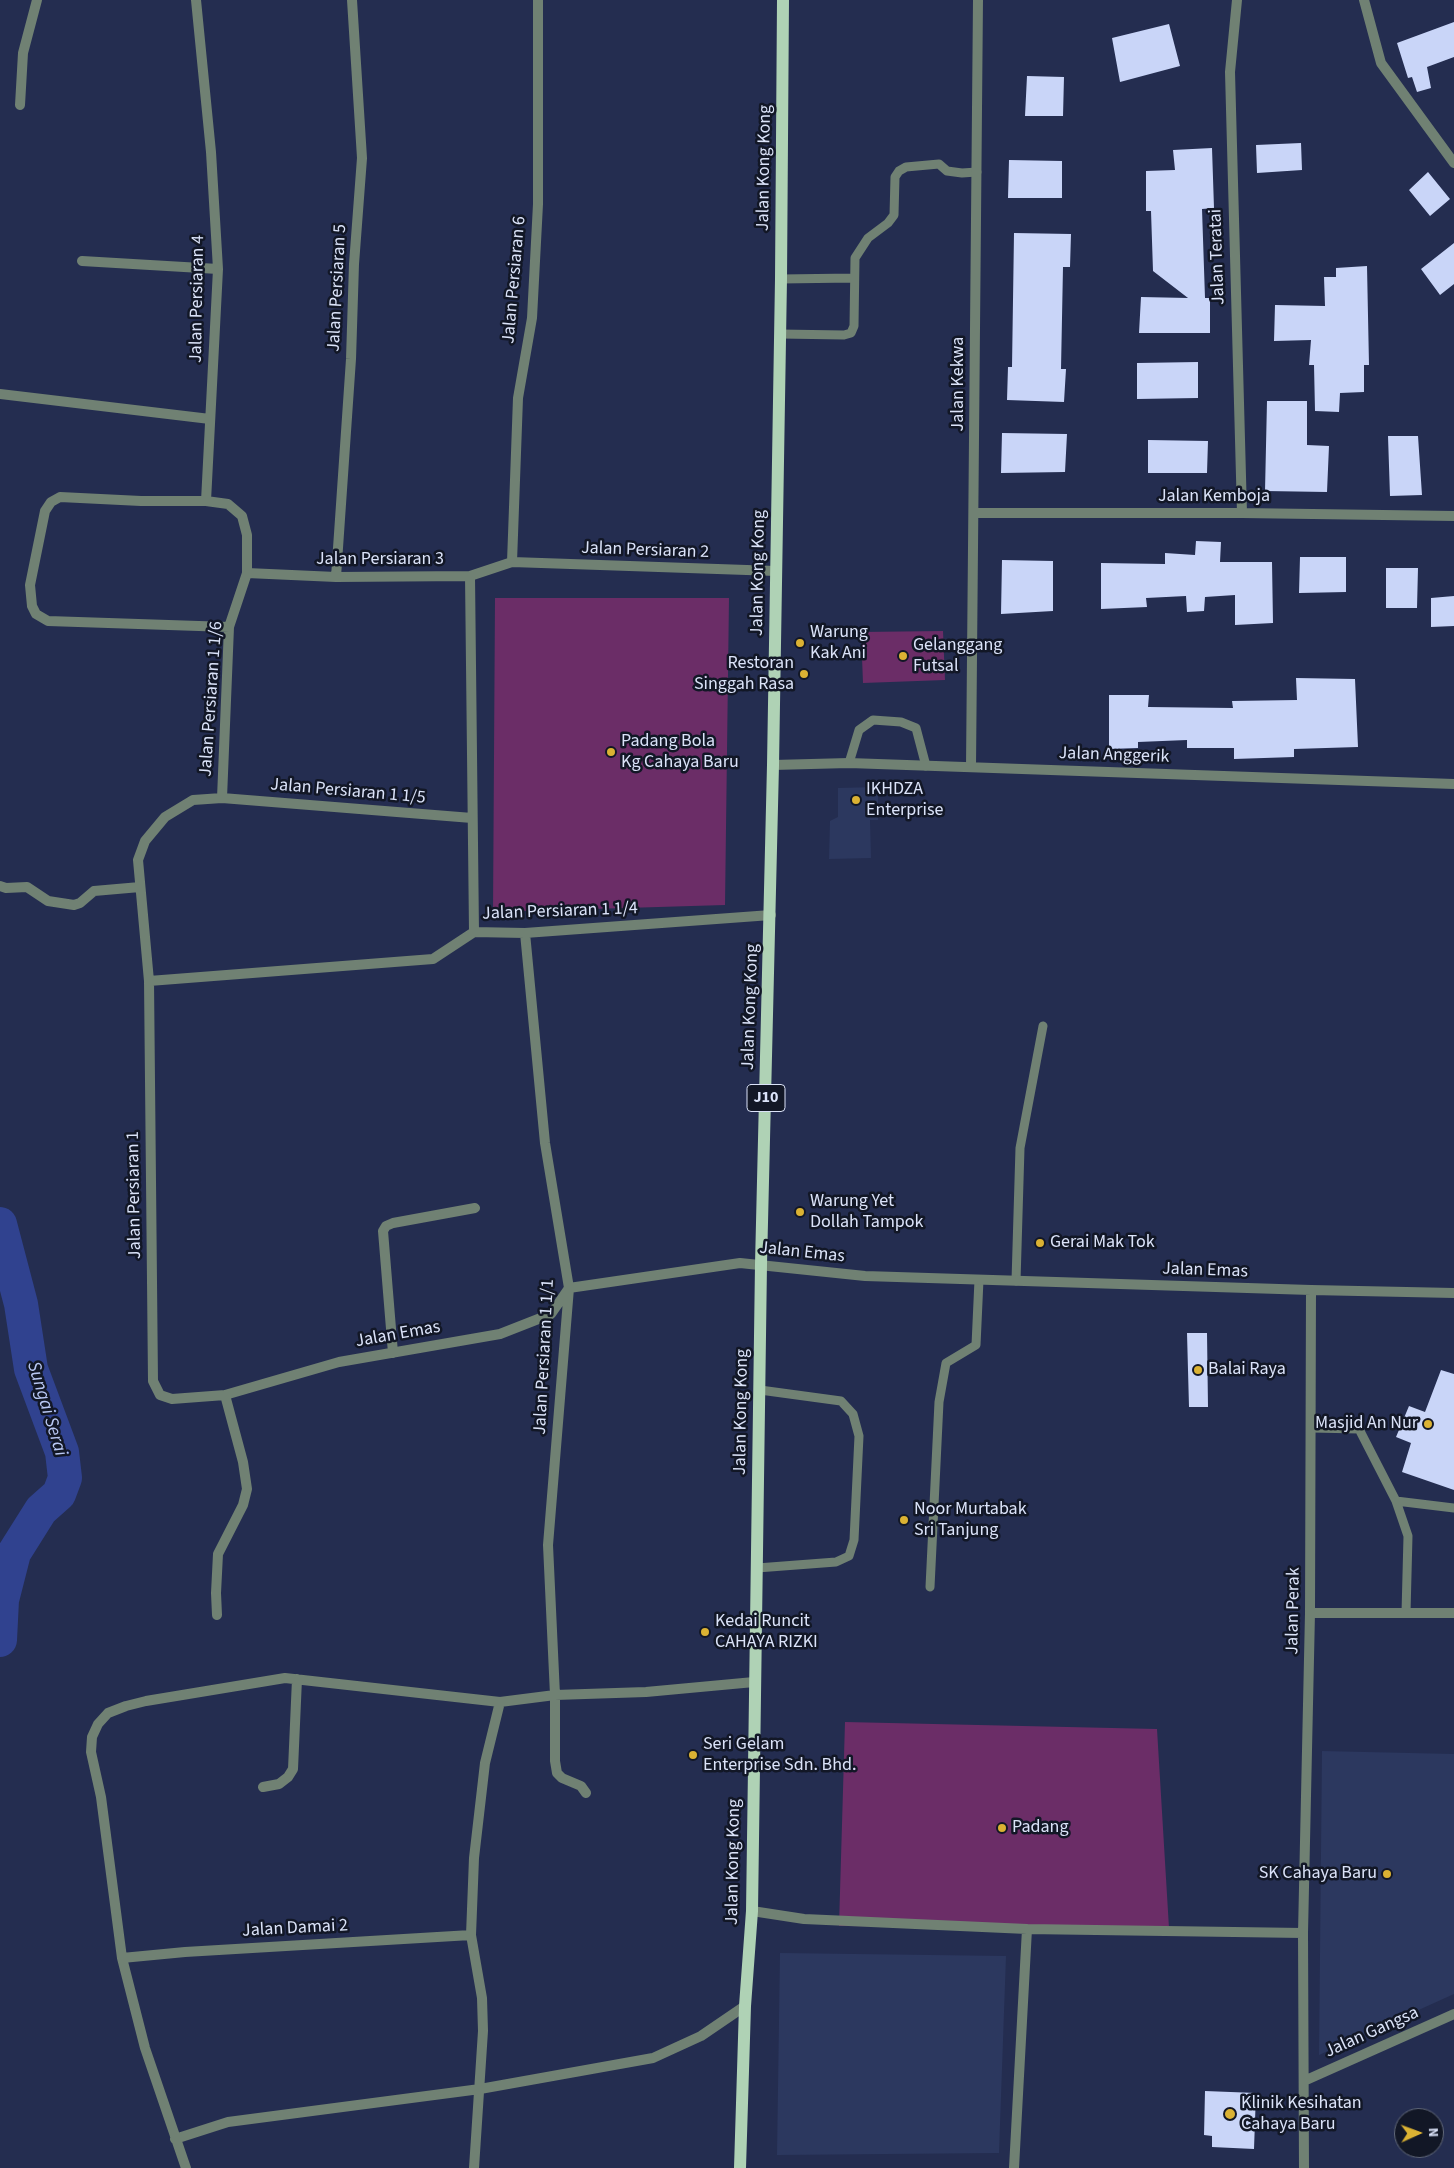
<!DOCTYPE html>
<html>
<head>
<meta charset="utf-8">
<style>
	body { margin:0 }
	#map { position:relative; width:1454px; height:2168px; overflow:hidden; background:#242d50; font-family:"Source Sans 3",sans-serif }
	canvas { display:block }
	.north { position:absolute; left:1394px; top:2108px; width:50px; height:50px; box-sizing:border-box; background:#121726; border:1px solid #62697a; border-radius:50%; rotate:88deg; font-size:14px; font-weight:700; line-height:20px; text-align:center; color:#dbe3f9 }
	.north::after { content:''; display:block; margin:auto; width:18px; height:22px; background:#dbb233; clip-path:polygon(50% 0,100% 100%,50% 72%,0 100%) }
</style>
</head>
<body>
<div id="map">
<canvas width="1454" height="2168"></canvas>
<div class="north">N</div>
</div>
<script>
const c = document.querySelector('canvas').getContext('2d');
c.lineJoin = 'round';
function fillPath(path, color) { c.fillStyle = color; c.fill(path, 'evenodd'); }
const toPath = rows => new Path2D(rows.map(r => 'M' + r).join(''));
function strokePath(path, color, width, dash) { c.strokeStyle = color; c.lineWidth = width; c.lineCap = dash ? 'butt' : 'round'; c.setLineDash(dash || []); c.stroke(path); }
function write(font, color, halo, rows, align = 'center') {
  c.font = font + ' "Source Sans 3",sans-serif'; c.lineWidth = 5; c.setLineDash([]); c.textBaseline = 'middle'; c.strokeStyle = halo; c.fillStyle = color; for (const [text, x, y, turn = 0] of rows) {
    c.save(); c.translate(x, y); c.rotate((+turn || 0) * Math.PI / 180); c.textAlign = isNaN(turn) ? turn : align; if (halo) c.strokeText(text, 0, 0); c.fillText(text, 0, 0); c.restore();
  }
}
const built = toPath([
	[878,787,878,820,870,820,871,858,829,859,830,821,838,817,838,788],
	[1322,1751,1454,1754,1454,1994,1319,2055],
	[780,1953,1006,1956,999,2153,777,2155]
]);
const green = toPath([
	[495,598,729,598,725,905,493,912],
	[943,631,945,680,863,683,861,632],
	[845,1722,1157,1729,1169,1928,839,1926]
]);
const river = toPath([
	[0,1224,21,1304,31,1369,62,1452,65,1478,59,1494,41,1510,14,1553,2,1600,0,1640]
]);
const building = toPath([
	[1454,22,1454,57,1427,67,1431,88,1417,92,1412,77,1408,78,1397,43],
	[1169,24,1180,66,1120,82,1112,38],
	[1027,76,1064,77,1063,116,1025,116],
	[1301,143,1302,170,1257,173,1256,145],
	[1212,148,1214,208,1202,209,1205,298,1210,298,1210,333,1139,333,1141,297,1188,298,1153,271,1151,211,1146,211,1146,171,1175,170,1173,150],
	[1009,160,1062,161,1062,198,1008,198],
	[1428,172,1450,199,1430,216,1409,190],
	[1014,233,1071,234,1070,267,1063,267,1061,369,1066,369,1064,402,1007,400,1008,367,1012,367],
	[1454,243,1454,284,1440,295,1421,269],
	[1367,266,1369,365,1364,365,1364,392,1340,393,1339,412,1315,411,1314,365,1309,365,1311,340,1274,341,1275,305,1325,306,1324,277,1336,277,1336,268],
	[1198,362,1198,398,1137,399,1137,363],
	[1267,401,1307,401,1307,445,1329,446,1327,492,1265,491],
	[1002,433,1067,434,1065,472,1001,473],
	[1388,436,1418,436,1422,495,1390,496],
	[1148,440,1208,441,1207,473,1148,473],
	[1196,541,1221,542,1220,562,1272,562,1273,623,1235,625,1235,595,1205,597,1204,611,1187,612,1186,596,1146,598,1147,607,1101,609,1101,563,1165,564,1165,553,1195,555],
	[1300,557,1346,557,1346,592,1299,593],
	[1002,560,1053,561,1053,611,1001,614],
	[1386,568,1418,568,1417,608,1386,608],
	[1454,596,1454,626,1431,627,1431,598],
	[1296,678,1355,679,1358,747,1294,749,1294,757,1234,759,1234,748,1187,748,1187,740,1138,742,1138,748,1109,749,1109,695,1149,695,1148,707,1233,708,1232,701,1297,700],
	[1187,1333,1207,1333,1208,1407,1189,1407],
	[1441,1370,1454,1374,1454,1490,1402,1472,1411,1443,1396,1437,1409,1406,1425,1412],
	[1205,2091,1256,2093,1254,2149,1212,2147,1212,2136,1204,2135]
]);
const lane = toPath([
	[781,279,853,278],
	[780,334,844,335,851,333,854,326,855,258,868,238,888,223,894,215,895,177,899,171,906,167,939,164,947,171,962,173,977,172],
	[849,763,859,730,873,720,901,722,916,728,926,766],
	[1016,1281,1020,1148,1043,1026],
	[1312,1428,1359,1429,1396,1501,1408,1536,1406,1613],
	[1396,1501,1454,1508],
	[757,1568,836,1562,849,1556,854,1540,859,1436,853,1414,841,1401,760,1390],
	[930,1587,939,1402,946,1363,976,1345,979,1280]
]);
const street = toPath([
	[196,0,211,152,218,269,206,501,228,504,242,516,247,535,247,573,229,627,222,798],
	[1237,0,1230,72,1242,513],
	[1364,0,1381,63,1454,163],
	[20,105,23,53,37,0],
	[82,261,218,269],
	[0,394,210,419],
	[206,501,141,501,60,497,51,502,45,511,30,585,32,606,36,614,48,621,229,627],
	[975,513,1242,513,1454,516],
	[512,562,518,398,532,318,538,204,538,0],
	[247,573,336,577,470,576,512,562,776,571],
	[470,576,474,932],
	[336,577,351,359,354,264,362,158,352,0],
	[773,765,849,763,1454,784],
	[971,767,978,0],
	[472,818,222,798,193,800,165,817,145,841,138,860,149,981,153,1381,160,1395,172,1399,225,1395,339,1362,500,1334,551,1314,569,1288,740,1263,865,1276,1311,1290,1454,1293],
	[0,886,6,888,27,887,48,901,74,905,80,903,94,891,140,887],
	[525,933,545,1143,569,1288,548,1545,555,1695,555,1761,557,1773,562,1778,581,1786,586,1793],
	[149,981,433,959,474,932,525,933,771,915],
	[393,1353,383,1231,386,1226,393,1223,475,1208],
	[1310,1613,1454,1613],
	[217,1615,216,1593,218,1554,243,1505,247,1489,243,1462,225,1395],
	[263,1787,279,1784,288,1777,293,1769,297,1679],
	[752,1911,804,1919,1027,1929,1303,1933,1304,2168],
	[1303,1933,1310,1613,1311,1290],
	[122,1958,185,1952,471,1935],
	[1304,2081,1454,2014],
	[175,2139,228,2122,480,2089,653,2058,701,2036,745,2006],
	[186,2168,145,2048,122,1958,101,1797,91,1752,92,1737,98,1724,108,1713,126,1706,146,1701,285,1678,500,1702,555,1695,646,1692,754,1682],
	[474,2168,483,2031,482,1998,471,1935,474,1858,485,1763,500,1702],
	[1014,2168,1027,1929]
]);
const primary = toPath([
	[740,2168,745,2006,752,1911,761,1264,773,765,781,279,783,0]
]);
const markers = [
	[800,643,5,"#dbb233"],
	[903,656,5,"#dbb233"],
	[804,674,5,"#dbb233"],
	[611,752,5,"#dbb233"],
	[856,800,5,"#dbb233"],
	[800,1212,5,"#dbb233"],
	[1040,1243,5,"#dbb233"],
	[1198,1370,5,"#dbb233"],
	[1428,1424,5,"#dbb233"],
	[904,1520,5,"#dbb233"],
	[705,1632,5,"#dbb233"],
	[693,1755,5,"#dbb233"],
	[1002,1828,5,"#dbb233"],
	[1387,1874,5,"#dbb233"],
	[1230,2114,6,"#dbb233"]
];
const shields = [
	[766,1098,38]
];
const shieldNames = [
	["J10",766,1098]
];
const streetNames = [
	["Jalan Kong Kong",765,168,-89],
	["Jalan Teratai",1218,257,-92],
	["Jalan Persiaran 6",515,280,-85],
	["Jalan Persiaran 5",338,288,-87],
	["Jalan Persiaran 4",198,299,-89],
	["Jalan Kekwa",959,384,-90],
	["Jalan Kemboja",1214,497],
	["Jalan Persiaran 2",645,551,2],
	["Jalan Persiaran 3",380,560],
	["Jalan Kong Kong",759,573,-89],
	["Jalan Persiaran 1 1/6",212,699,-86],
	["Jalan Anggerik",1114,756,2],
	["Jalan Persiaran 1 1/5",348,792,5],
	["Jalan Persiaran 1 1/4",560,912,-2],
	["Jalan Kong Kong",751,1007,-88],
	["Jalan Persiaran 1",135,1195,-91],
	["Jalan Emas",802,1253,6],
	["Jalan Emas",1205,1271,2],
	["Jalan Emas",398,1335,-10],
	["Jalan Persiaran 1 1/1",545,1357,-87],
	["Jalan Kong Kong",742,1412,-89],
	["Jalan Perak",1294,1611,-89],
	["Jalan Kong Kong",734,1862,-89],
	["Jalan Damai 2",295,1929,-3],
	["Jalan Gangsa",1372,2033,-24]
];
const poiNames = [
	["Warung",810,633],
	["Kak Ani",810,654],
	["Gelanggang",913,646],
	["Futsal",913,667],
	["Restoran",794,664,"right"],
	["Singgah Rasa",794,685,"right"],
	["Padang Bola",621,742],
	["Kg Cahaya Baru",621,763],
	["IKHDZA",866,790],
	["Enterprise",866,811],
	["Warung Yet",810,1202],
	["Dollah Tampok",810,1223],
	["Gerai Mak Tok",1050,1243],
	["Balai Raya",1208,1370],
	["Masjid An Nur",1418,1424,"right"],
	["Noor Murtabak",914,1510],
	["Sri Tanjung",914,1531],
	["Kedai Runcit",715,1622],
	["CAHAYA RIZKI",715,1643],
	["Seri Gelam",703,1745],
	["Enterprise Sdn. Bhd.",703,1766],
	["Padang",1012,1828],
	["SK Cahaya Baru",1377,1874,"right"],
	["Klinik Kesihatan",1241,2104],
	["Cahaya Baru",1241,2125]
];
const waterNames = [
	["Sungai Serai",46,1409,73]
];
fillPath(built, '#2c385f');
fillPath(green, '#6b2d67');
strokePath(river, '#30428f', 34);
fillPath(building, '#c9d5f8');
strokePath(lane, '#708173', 9);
strokePath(street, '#708173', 10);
strokePath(primary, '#afd2b5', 12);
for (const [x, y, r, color] of markers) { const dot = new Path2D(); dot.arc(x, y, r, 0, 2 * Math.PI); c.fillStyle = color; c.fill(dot); strokePath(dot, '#121726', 2); }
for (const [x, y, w] of shields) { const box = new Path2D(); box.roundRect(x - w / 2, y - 13.5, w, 27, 4); c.fillStyle = '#121726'; c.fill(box); strokePath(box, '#dbe3f9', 1); }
write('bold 16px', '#dbe3f9', null, shieldNames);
write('18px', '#dbe3f9', '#121726', streetNames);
write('18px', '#dbe3f9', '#121726', poiNames, 'left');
write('italic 19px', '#b9c8f4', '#121726', waterNames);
</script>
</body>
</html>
